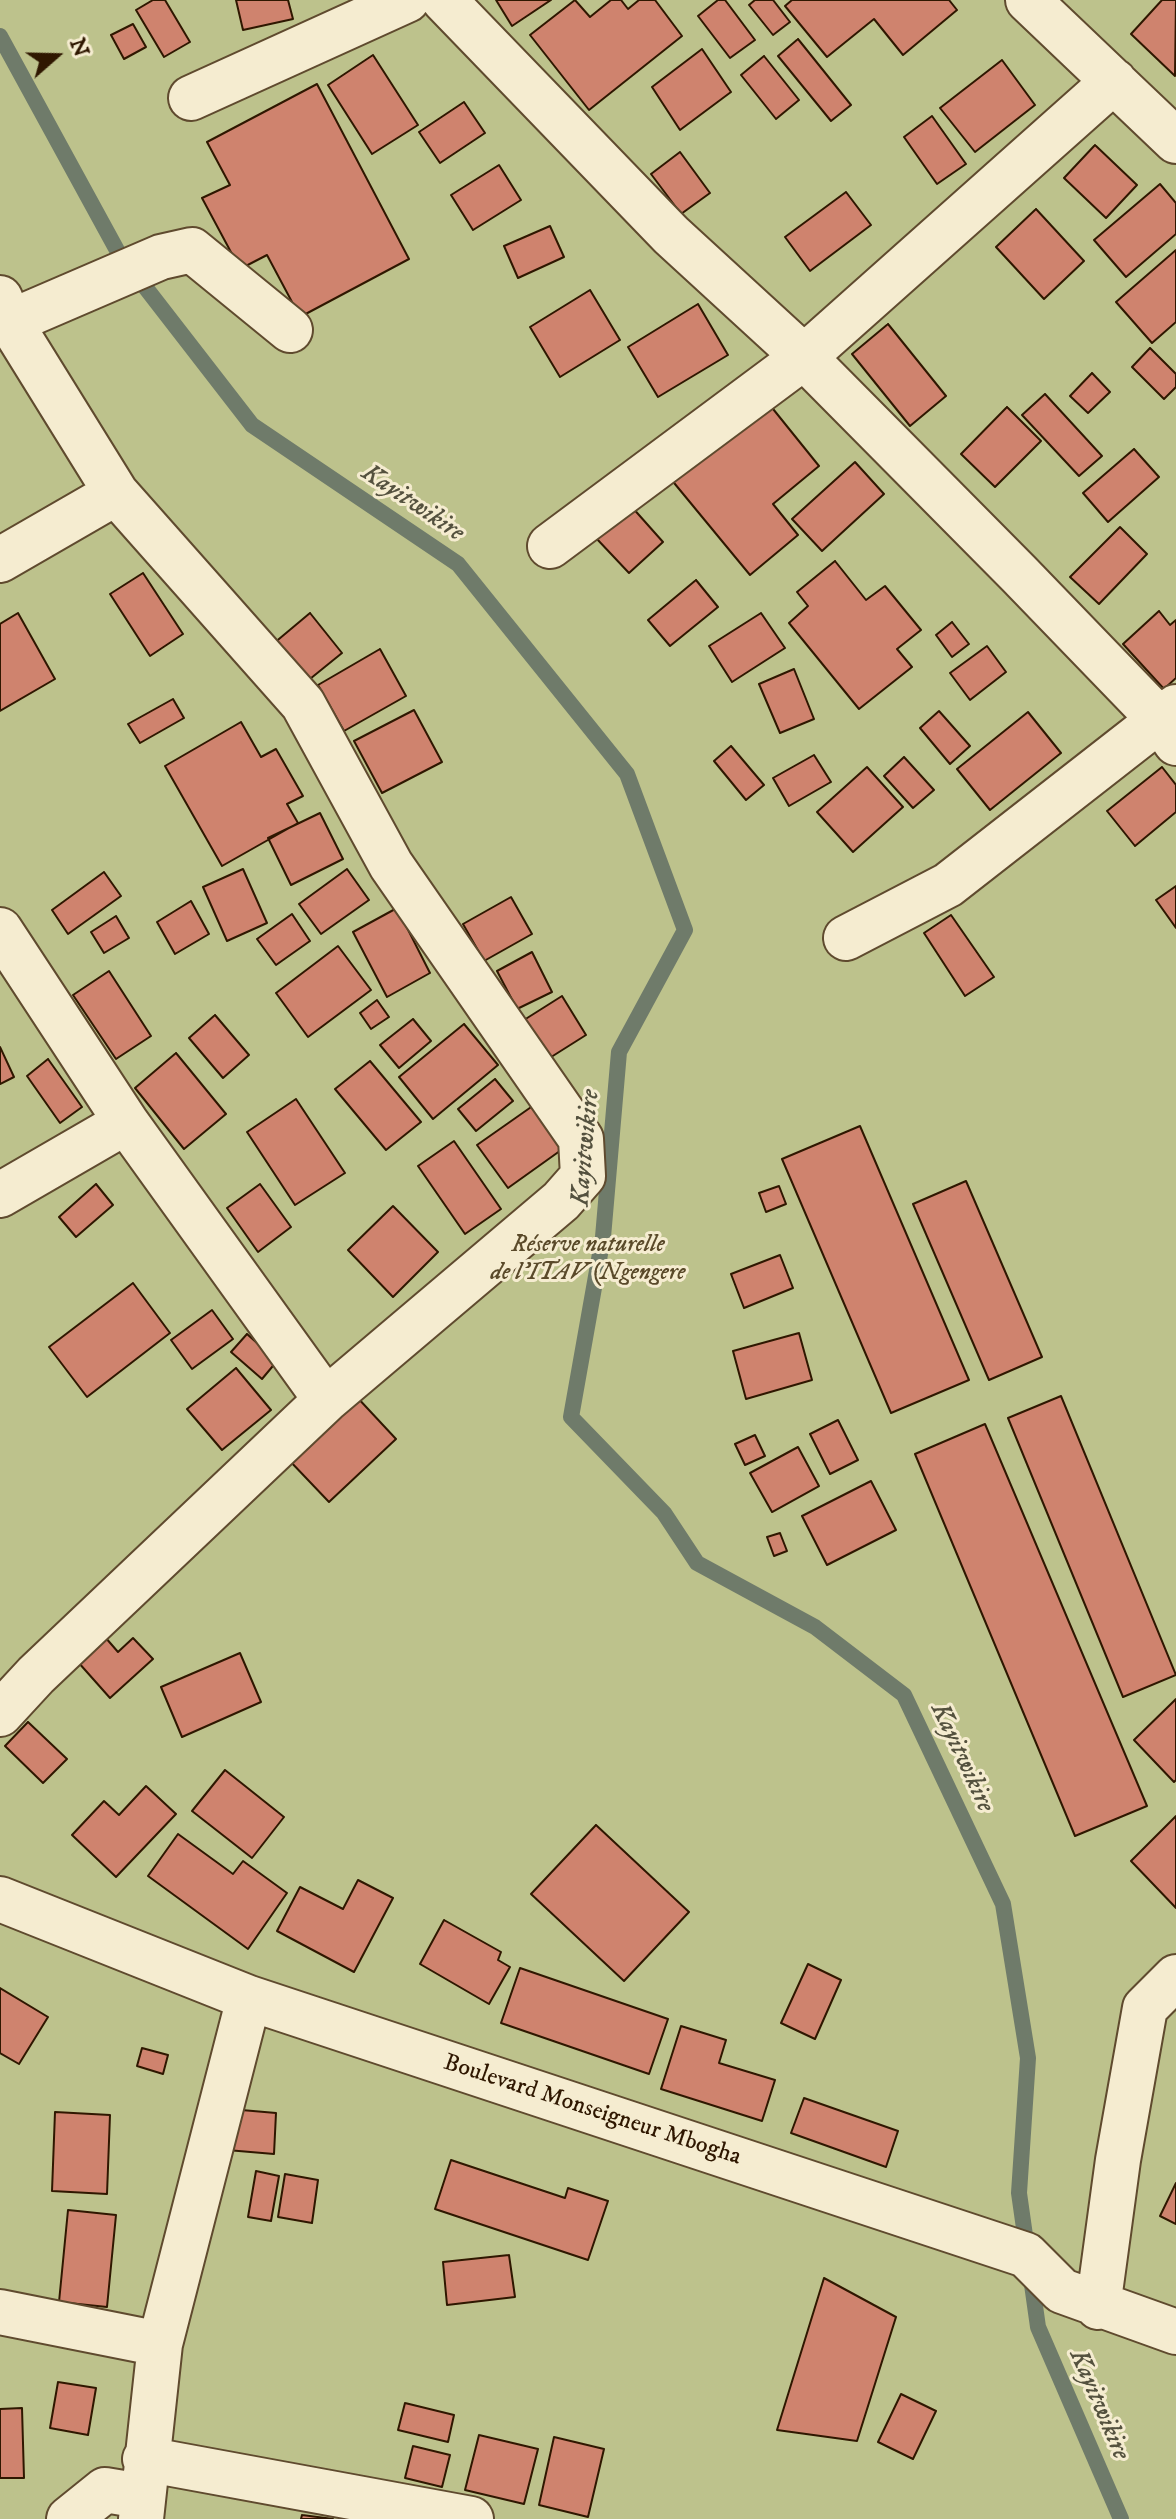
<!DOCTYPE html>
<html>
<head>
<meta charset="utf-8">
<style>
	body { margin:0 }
	#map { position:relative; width:1176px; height:2519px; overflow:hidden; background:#f0e1b7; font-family:"IM FELL DW Pica",serif }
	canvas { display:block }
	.north { position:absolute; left:16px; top:16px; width:80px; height:80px; -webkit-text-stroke:6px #f5ecd0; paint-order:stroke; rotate:70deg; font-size:22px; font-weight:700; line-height:32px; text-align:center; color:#2f1700 }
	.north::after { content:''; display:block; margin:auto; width:28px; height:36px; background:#2f1700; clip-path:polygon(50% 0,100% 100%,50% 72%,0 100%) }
</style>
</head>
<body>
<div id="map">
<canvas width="1176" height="2519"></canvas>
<div class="north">N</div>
</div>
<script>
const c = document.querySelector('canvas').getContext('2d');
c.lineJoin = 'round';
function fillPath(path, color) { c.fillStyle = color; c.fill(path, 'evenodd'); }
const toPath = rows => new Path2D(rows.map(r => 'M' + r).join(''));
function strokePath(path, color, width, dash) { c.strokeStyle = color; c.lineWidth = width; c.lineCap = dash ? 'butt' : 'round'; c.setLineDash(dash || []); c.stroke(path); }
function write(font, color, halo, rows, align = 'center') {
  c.font = font + ' "IM FELL DW Pica",serif'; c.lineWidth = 6; c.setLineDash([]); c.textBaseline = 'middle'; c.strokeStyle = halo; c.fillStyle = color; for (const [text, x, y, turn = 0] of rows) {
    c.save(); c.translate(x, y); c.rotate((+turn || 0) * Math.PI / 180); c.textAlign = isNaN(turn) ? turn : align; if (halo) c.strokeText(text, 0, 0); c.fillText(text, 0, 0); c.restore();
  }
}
const green = toPath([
	[0,0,1176,0,1176,2519,0,2519]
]);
const stream = toPath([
	[0,36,118,252,252,425,458,564,627,774,685,930,619,1052,603,1237,571,1417,664,1513,697,1563,815,1627,904,1695,1003,1904,1028,2058,1019,2193,1038,2327,1121,2519]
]);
const building = toPath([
	[153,0,165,0,190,42,164,57,136,10,153,0],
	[236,0,288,0,293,19,243,30,236,0],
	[496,0,551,0,512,26,496,0],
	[575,0,590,17,611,0,621,0,628,9,639,0,655,0,682,36,589,110,530,35,575,0],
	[718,0,725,0,755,40,730,58,698,16,718,0],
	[755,0,773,0,790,22,773,35,749,5,755,0],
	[792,0,949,0,957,10,903,55,874,19,827,57,785,6,792,0],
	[1162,0,1176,0,1175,76,1131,34,1162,0],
	[133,24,146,47,124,59,111,35,133,24],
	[798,39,851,105,831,121,778,56,798,39],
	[702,49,731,92,680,130,652,87,702,49],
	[373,55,418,125,372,154,328,85,373,55],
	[764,56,799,100,776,119,741,75,764,56],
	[1002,60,1035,105,975,152,940,108,1002,60],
	[317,84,409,259,300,317,267,255,240,269,202,198,230,185,207,142,317,84],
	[464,102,485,133,440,163,419,132,464,102],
	[932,116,966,164,937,184,904,137,932,116],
	[1095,145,1137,185,1106,218,1064,178,1095,145],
	[680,152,710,193,681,214,651,174,680,152],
	[499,165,521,200,473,230,451,195,499,165],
	[1160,184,1176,203,1176,234,1126,277,1094,240,1160,184],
	[846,192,871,225,810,271,785,237,846,192],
	[1036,209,1084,261,1044,299,996,247,1036,209],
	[550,226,564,257,518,278,504,246,550,226],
	[1176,250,1176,322,1152,343,1116,302,1176,250],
	[590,290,620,340,560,377,530,327,590,290],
	[698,304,728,355,658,397,628,347,698,304],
	[888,324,946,396,910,426,852,354,888,324],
	[1150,348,1176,374,1176,387,1164,399,1132,367,1150,348],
	[1092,373,1110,392,1088,413,1070,396,1092,373],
	[1045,394,1102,456,1079,476,1022,415,1045,394],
	[765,399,819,466,773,504,798,535,750,575,670,478,765,399],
	[1007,407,1041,441,995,487,961,454,1007,407],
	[1134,449,1159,477,1108,522,1083,493,1134,449],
	[855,462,884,494,822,551,792,519,855,462],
	[631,506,663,542,629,573,596,538,631,506],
	[1120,527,1147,554,1099,604,1070,577,1120,527],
	[835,561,866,600,885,586,921,630,897,649,912,667,859,709,789,623,808,606,797,592,835,561],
	[143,573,183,634,150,656,110,594,143,573],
	[696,580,718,607,670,646,648,620,696,580],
	[1159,611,1170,625,1176,620,1176,678,1164,689,1123,644,1159,611],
	[18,613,55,679,0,711,0,624,18,613],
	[310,613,342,653,305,683,273,644,310,613],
	[761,613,785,648,732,682,709,646,761,613],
	[952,622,969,644,952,657,936,635,952,622],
	[987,646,1006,672,970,700,950,673,987,646],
	[380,649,406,696,344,731,318,685,380,649],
	[794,669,814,719,780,733,759,684,794,669],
	[173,699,184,718,140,743,128,724,173,699],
	[414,710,442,762,382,793,354,741,414,710],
	[939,711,970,746,950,764,920,728,939,711],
	[1028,712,1061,753,990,810,957,769,1028,712],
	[241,722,261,757,276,749,303,796,287,804,298,823,222,866,165,766,241,722],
	[731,746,764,785,746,800,714,761,731,746],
	[814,755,831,782,789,806,773,778,814,755],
	[904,757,934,790,913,808,884,776,904,757],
	[867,767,903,807,853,852,817,812,867,767],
	[1162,767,1176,785,1176,812,1135,846,1107,811,1162,767],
	[320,813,343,859,291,885,268,838,320,813],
	[243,869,267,923,227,941,203,887,243,869],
	[347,869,369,900,321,934,299,904,347,869],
	[104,872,121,896,68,934,52,910,104,872],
	[1176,886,1176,928,1156,900,1176,886],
	[511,897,532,934,484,961,463,924,511,897],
	[191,901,209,934,175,954,157,922,191,901],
	[397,908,430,973,387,997,353,932,397,908],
	[292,914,310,941,276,965,257,939,292,914],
	[951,915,994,977,965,996,924,933,951,915],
	[116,916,129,938,104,953,91,932,116,916],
	[338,946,371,990,308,1037,276,993,338,946],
	[532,952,552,992,517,1009,497,971,532,952],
	[109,971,151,1036,116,1059,73,995,109,971],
	[562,996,586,1035,548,1059,524,1020,562,996],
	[377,1000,389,1017,371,1029,360,1013,377,1000],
	[215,1015,249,1055,223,1078,189,1038,215,1015],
	[413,1019,431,1041,399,1068,380,1045,413,1019],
	[464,1024,498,1065,433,1119,399,1077,464,1024],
	[0,1047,14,1077,0,1084,0,1047],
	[176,1053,226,1114,184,1149,135,1088,176,1053],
	[48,1059,82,1107,60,1123,27,1076,48,1059],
	[370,1061,421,1122,386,1150,335,1089,370,1061],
	[495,1079,513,1101,476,1131,458,1109,495,1079],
	[296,1099,345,1173,295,1205,247,1132,296,1099],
	[534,1105,564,1148,508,1188,477,1145,534,1105],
	[860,1126,969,1380,891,1413,782,1159,860,1126],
	[454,1141,501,1209,465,1234,418,1166,454,1141],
	[966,1181,1042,1357,989,1380,913,1204,966,1181],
	[96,1184,113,1205,76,1237,59,1217,96,1184],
	[260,1184,291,1227,258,1252,227,1208,260,1184],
	[779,1186,786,1204,766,1212,759,1193,779,1186],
	[393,1206,438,1252,393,1297,348,1250,393,1206],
	[780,1255,793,1288,744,1308,731,1274,780,1255],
	[133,1283,170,1333,87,1397,49,1347,133,1283],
	[212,1310,233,1339,192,1369,171,1340,212,1310],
	[799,1333,812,1380,746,1399,733,1351,799,1333],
	[247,1334,277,1361,262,1379,231,1352,247,1334],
	[236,1368,271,1410,222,1450,187,1409,236,1368],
	[355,1395,396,1439,329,1502,288,1459,355,1395],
	[1061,1396,1176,1675,1123,1697,1008,1418,1061,1396],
	[838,1420,858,1460,830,1474,810,1434,838,1420],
	[985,1424,1147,1806,1075,1836,915,1454,985,1424],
	[755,1435,765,1456,745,1465,735,1444,755,1435],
	[798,1447,819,1486,772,1512,750,1473,798,1447],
	[871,1481,896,1530,827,1565,802,1516,871,1481],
	[780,1533,787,1551,774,1556,767,1537,780,1533],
	[105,1637,118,1652,133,1638,153,1659,110,1698,78,1662,105,1637],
	[240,1653,261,1702,182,1737,161,1687,240,1653],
	[1176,1699,1176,1780,1174,1782,1134,1740,1176,1699],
	[28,1722,67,1759,43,1783,5,1746,28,1722],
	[225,1770,284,1817,252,1858,192,1811,225,1770],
	[146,1786,176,1814,116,1877,72,1835,104,1801,119,1815,146,1786],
	[1176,1816,1176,1908,1131,1861,1176,1816],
	[596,1825,689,1912,624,1981,531,1894,596,1825],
	[178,1834,233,1874,243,1861,287,1893,248,1949,148,1876,178,1834],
	[358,1880,393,1898,354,1972,277,1931,300,1887,343,1909,358,1880],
	[444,1920,501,1952,498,1960,510,1967,489,2004,420,1964,444,1920],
	[808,1964,841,1980,815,2039,781,2023,808,1964],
	[520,1968,668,2019,649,2074,501,2023,520,1968],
	[0,1988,48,2017,19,2064,0,2053,0,1988],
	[681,2026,726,2040,719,2063,775,2080,762,2121,661,2089,681,2026],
	[142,2048,168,2055,163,2074,137,2066,142,2048],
	[804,2098,898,2131,886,2167,791,2133,804,2098],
	[230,2109,276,2113,274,2154,227,2150,230,2109],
	[55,2112,110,2115,107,2194,52,2191,55,2112],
	[451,2160,565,2198,568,2188,608,2201,588,2260,435,2209,451,2160],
	[256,2171,279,2176,271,2221,248,2217,256,2171],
	[285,2174,318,2180,312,2223,278,2217,285,2174],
	[1176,2183,1176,2224,1160,2216,1176,2183],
	[68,2210,116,2215,107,2307,59,2302,68,2210],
	[509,2255,515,2297,447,2305,443,2262,509,2255],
	[824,2278,896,2317,857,2441,777,2430,824,2278],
	[58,2382,96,2388,88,2435,50,2428,58,2382],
	[901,2394,936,2411,913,2459,878,2442,901,2394],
	[405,2403,454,2415,448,2442,398,2430,405,2403],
	[22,2408,24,2478,0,2478,0,2409,22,2408],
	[479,2435,538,2449,524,2504,465,2490,479,2435],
	[554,2437,604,2449,588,2517,539,2505,554,2437],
	[413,2446,450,2455,442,2487,405,2478,413,2446],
	[302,2515,333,2519,301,2519,302,2515]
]);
const minor = toPath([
	[444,0,671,235,804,357,1019,574,1160,720,1176,743],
	[1028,0,1176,141],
	[191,98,407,0],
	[0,298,10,322,116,493,303,704,391,865,581,1139,583,1176,561,1201,326,1400,36,1675,0,1714],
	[10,322,161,257,192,250,290,330],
	[550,546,804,357,1114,81],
	[0,560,116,493],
	[0,930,126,1122,326,1400],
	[846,938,948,885,1176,707],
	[0,1195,126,1122],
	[0,1899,249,1998,1026,2255,1062,2291,1176,2332],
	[1098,2307,1118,2160,1145,2008,1176,1977],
	[0,2312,160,2344],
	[145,2459,471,2519],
	[69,2519,105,2490,141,2496],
	[141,2519,160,2344,249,1998]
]);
const parkNames = [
	["Réserve naturelle",588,1246],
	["de l'ITAV (Ngengere",588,1274]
];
const streetNames = [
	["Boulevard Monseigneur Mbogha",592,2111,18]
];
const waterNames = [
	["Kayitwikire",412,504,34],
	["Kayitwikire",587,1148,-85],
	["Kayitwikire",961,1758,65],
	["Kayitwikire",1098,2405,67]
];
fillPath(green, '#bdc28c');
strokePath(stream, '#6f7b6a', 16);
fillPath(building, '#cf836e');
strokePath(building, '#2f1700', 2);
strokePath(minor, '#5f4a2e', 48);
strokePath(minor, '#f5ecd0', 44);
write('italic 24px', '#5a4a2a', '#f5ecd0', parkNames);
write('24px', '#2f1700', '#f5ecd0', streetNames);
write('italic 26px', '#54513e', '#f5ecd0', waterNames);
</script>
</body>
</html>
